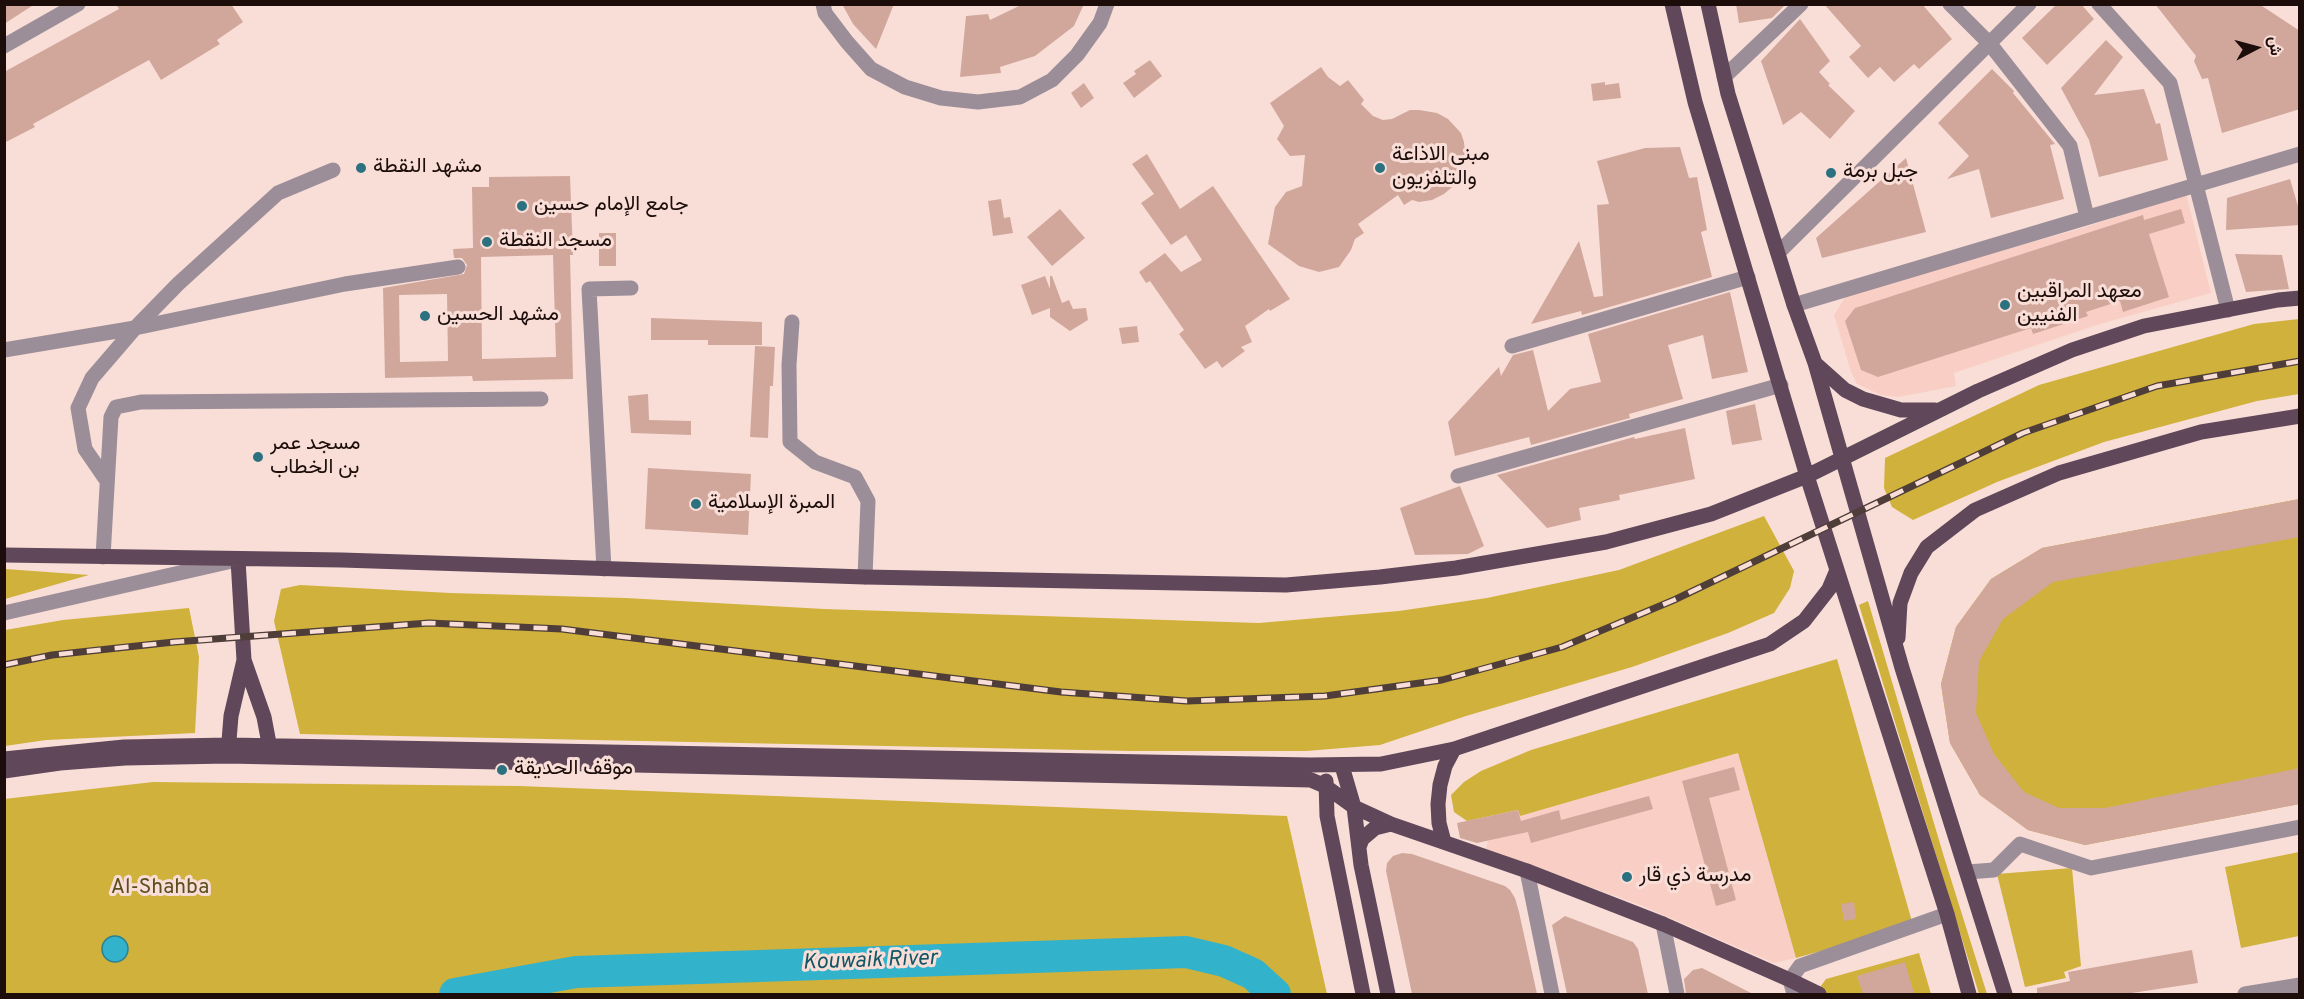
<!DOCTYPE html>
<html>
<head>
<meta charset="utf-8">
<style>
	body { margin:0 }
	#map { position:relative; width:2304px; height:999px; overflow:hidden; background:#f9ded7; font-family:Overpass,Vazirmatn,sans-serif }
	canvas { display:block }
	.frame { position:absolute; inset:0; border:6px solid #1c0d0a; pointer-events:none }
	.north { position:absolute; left:2226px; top:18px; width:60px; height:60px; -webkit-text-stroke:4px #f9ded7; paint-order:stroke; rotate:84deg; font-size:16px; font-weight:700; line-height:24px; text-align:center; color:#1c0d0a }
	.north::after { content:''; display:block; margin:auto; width:21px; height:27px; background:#1c0d0a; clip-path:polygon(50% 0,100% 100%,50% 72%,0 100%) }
</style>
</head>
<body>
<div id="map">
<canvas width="2304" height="999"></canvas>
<div class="frame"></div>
<div class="north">ش</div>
</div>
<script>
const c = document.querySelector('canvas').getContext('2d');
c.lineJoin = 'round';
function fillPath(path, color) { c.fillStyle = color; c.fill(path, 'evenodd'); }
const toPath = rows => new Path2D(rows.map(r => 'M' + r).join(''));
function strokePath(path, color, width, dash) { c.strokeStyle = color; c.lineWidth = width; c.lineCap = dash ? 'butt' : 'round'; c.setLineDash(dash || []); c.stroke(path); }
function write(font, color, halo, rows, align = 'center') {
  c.font = font + ' Overpass,Vazirmatn,sans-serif'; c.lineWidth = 6; c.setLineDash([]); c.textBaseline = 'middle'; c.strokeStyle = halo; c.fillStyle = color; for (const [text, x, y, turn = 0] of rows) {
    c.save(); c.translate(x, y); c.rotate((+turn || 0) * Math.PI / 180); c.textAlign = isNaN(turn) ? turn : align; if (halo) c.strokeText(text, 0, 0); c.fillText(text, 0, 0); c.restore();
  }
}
const built = toPath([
	[2186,194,2211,293,2100,324,1954,373,1956,386,1899,397,1881,395,1857,384,1851,372,1834,315,1847,294,2079,229],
	[1738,753,1796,958,1774,963,1640,905,1486,849,1488,841,1523,833,1520,816]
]);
const green = toPath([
	[2299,319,2299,394,2257,401,2104,442,1997,482,1913,520,1892,507,1884,488,1885,458,2039,385,2254,324],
	[2299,499,2299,804,2085,845,2028,830,1980,795,1950,743,1941,684,1956,627,1991,579,2042,548],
	[1764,516,1794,571,1790,588,1774,613,1728,633,1632,667,1466,716,1380,745,1306,751,1131,751,300,734,274,621,281,589,300,585,450,593,626,598,824,609,1259,623,1399,611,1487,598,1619,570],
	[5,569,89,575,5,599],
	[1868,601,1944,857,1987,994,1979,994,1893,716,1859,605],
	[189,608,199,657,195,733,46,740,5,746,5,630,63,620],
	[1837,659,1913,925,1796,958,1738,753,1520,816,1518,810,1467,821,1454,812,1451,795,1464,782,1481,771,1531,750],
	[153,782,519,786,1287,816,1327,994,5,994,4,799],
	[2299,852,2299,936,2241,948,2225,867],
	[2072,868,2081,966,2064,972,2066,978,2025,987,1997,874],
	[1919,953,1931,994,1815,994,1826,979]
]);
const water = toPath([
	'102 949a13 13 0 1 1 26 0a13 13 0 1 1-26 0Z'
]);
const river = toPath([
	[455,994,576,972,1186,952,1224,961,1253,974,1275,994]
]);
const building = toPath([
	[4,4,35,4,4,24],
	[116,4,231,4,243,22,217,40,220,44,161,80,149,60,33,124,35,127,4,143,4,72,119,9],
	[842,4,894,4,876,49,853,24],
	[1023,4,1084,4,1074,26,1035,56,1000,67,1001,73,960,77,966,16,988,14,990,20],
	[1736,4,1786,4,1772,18,1739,23],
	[1824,4,1922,4,1952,39,1919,69,1914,64,1894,82,1880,67,1868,78,1849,57,1861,46],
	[2057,4,2081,4,2094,19,2047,65,2022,38],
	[2155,4,2259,4,2300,31,2300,109,2222,133,2208,78,2202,79,2194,61,2196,56],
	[1800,19,1830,61,1819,72,1830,84,1828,85,1855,111,1830,139,1801,112,1783,125,1761,61],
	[2106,40,2123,57,2094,95,2144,89,2156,124,2160,123,2168,160,2099,177,2089,140,2061,88],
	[1150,60,1162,76,1134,98,1123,83,1136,74,1134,71],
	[1321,67,1328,77,1340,86,1348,80,1364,100,1361,104,1373,116,1383,120,1392,119,1410,110,1419,110,1437,113,1448,119,1461,133,1464,142,1466,161,1461,163,1454,176,1459,181,1444,194,1432,200,1419,202,1412,200,1404,205,1398,195,1358,224,1364,233,1355,239,1351,250,1339,267,1319,272,1299,266,1268,244,1275,207,1286,192,1302,186,1305,155,1290,156,1277,139,1284,126,1270,103],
	[1992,69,2014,91,2013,93,2055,144,2050,145,2064,199,1991,218,1979,169,1947,179,1969,156,1938,123],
	[1605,82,1605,85,1619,83,1621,98,1593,101,1591,84],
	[1084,83,1094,98,1081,108,1071,93],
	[1680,147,1689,178,1697,177,1707,230,1701,232,1712,277,1582,315,1581,311,1531,324,1579,241,1594,297,1603,296,1597,205,1609,204,1597,161,1645,148],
	[1147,154,1180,209,1213,186,1290,299,1270,311,1269,309,1245,326,1252,342,1241,347,1245,351,1222,368,1217,361,1205,369,1179,334,1184,330,1150,281,1146,283,1139,272,1165,253,1181,272,1202,260,1186,235,1171,245,1141,203,1154,194,1132,164],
	[1906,158,1926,232,1822,258,1816,238],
	[570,176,573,255,570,255,573,379,473,381,472,376,385,378,383,288,464,274,467,265,462,258,454,258,453,249,473,248,472,187,489,187,489,177],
	[553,255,556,357,482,359,481,257],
	[447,294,448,361,400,362,399,295],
	[2290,179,2300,213,2300,225,2226,230,2227,198],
	[1001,199,1004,218,1010,217,1013,233,993,236,988,201],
	[1060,209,1085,238,1052,266,1027,237],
	[2181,209,2185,223,2149,234,2169,297,2123,312,2120,301,2086,312,2088,316,2033,334,2031,328,1878,377,1861,370,1845,321,1855,308,2143,215,2144,220],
	[599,233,616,233,616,266,599,266],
	[2235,254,2282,255,2289,289,2246,292],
	[1045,276,1050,289,1050,276,1052,276,1062,303,1069,300,1073,309,1086,308,1088,320,1070,331,1050,317,1050,308,1032,315,1021,285],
	[1730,292,1748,372,1712,379,1703,335,1668,345,1683,399,1629,414,1630,418,1531,445,1529,437,1455,456,1448,422,1499,367,1501,376,1513,355,1533,350,1548,411,1570,389,1601,382,1588,334],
	[651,318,762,322,762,345,708,345,708,340,651,340],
	[1137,326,1139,342,1122,344,1119,328],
	[755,346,775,347,773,386,770,386,768,438,750,437],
	[648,394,649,420,691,421,691,435,631,433,628,396],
	[1755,404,1762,440,1732,445,1726,411],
	[1685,428,1695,479,1619,495,1620,500,1579,508,1581,520,1547,528,1497,475,1634,437,1635,439],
	[648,468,751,474,748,535,645,529],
	[1460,486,1484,546,1468,554,1415,555,1400,508],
	[2300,499,2300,537,2053,582,2003,619,1979,661,1976,713,1994,754,2024,792,2059,808,2105,808,2300,768,2300,804,2085,845,2028,830,1980,795,1950,743,1941,684,1956,627,1991,579,2042,548],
	[1734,767,1740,790,1709,798,1736,900,1716,906,1682,781],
	[1649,796,1653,809,1531,843,1528,832,1477,843,1460,838,1457,823,1518,810,1521,821,1559,810,1561,820],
	[1402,853,1412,854,1505,886,1510,890,1515,898,1519,912,1537,994,1412,994,1386,871,1387,863,1393,856],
	[1854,902,1856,919,1844,921,1841,904],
	[1565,916,1633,942,1638,949,1648,994,1567,994,1552,925],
	[2192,950,2198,983,2125,994,2037,994,2037,988,2070,981,2068,972],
	[1905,962,1914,994,1863,994,1857,976],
	[1702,968,1753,994,1686,994,1684,979,1693,970]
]);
const minor = toPath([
	[823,4,825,13,847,42,871,69,905,87,941,98,978,102,1020,97,1052,80,1077,55,1100,23,1107,4],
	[1950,4,1990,44,2070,146,2087,217],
	[2099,4,2170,83,2228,310],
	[4,46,78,4],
	[1724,77,1801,4],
	[1778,253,2029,4],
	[1794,305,2300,154],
	[792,322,789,365,790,442,815,462,855,477,868,501,865,577],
	[1512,346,1748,277],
	[4,350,135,328,345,284,458,267],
	[1458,476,1781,385],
	[107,481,85,449,78,408,92,378,135,328,178,284,278,193,333,170],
	[103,557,111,417,116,407,141,402,541,399],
	[604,569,589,289,631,288],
	[4,613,232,561],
	[1527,871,1552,994],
	[1967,872,1994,870,2020,844,2091,868,2300,827],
	[1663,924,1677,994],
	[1794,994,1790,980,1800,966,1947,914],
	[2245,994,2300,985]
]);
const major = toPath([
	[1672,4,1695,102,1807,476,1947,914,1969,994],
	[1708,4,1728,94,1794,305,1815,363,1902,668,2005,994],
	[1817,365,1845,390,1863,399,1901,410,1935,410],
	[4,555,342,560,865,577,1286,585,1380,577,1456,568,1606,542,1711,514,1807,476,1978,391,2072,350,2144,326,2278,300,2300,298],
	[1898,638,1900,603,1911,573,1927,547,1975,510,2059,473,2201,432,2300,416],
	[244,660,264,717,271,754],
	[228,753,231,716,244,660,238,560],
	[4,759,124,747,229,745,1310,765,1381,764,1454,749,1770,644,1804,621,1829,589,1837,570],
	[1342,766,1354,807,1361,865,1388,994],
	[4,771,60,763,125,758,228,756,1311,780,1325,786,1354,807,1391,824,1527,871,1663,924,1790,980,1819,994],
	[1326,781,1327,816,1363,994],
	[1444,842,1439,823,1438,804,1440,785,1445,766,1454,749],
	[1359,847,1362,839,1375,828,1391,824]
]);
const rail = toPath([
	[4,665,52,655,174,642,429,623,562,629,1061,692,1187,701,1325,696,1442,680,1562,647,1674,600,2023,433,2157,386,2300,361]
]);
const markers = [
	[361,168,6,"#2c7180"],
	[1380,168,6,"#2c7180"],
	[1831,173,6,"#2c7180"],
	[522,206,6,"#2c7180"],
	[487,242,6,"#2c7180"],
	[2005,305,6,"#2c7180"],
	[425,316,6,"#2c7180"],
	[258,457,6,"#2c7180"],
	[696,504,6,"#2c7180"],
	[502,770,6,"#2c7180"],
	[1627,877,6,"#2c7180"]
];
const poiNames = [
	["مبنى الاذاعة",1392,156],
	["والتلفزيون",1392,180],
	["مشهد النقطة",373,168],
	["جبل برمة",1843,173],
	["جامع الإمام حسين",534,206],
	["مسجد النقطة",499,242],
	["معهد المراقبين",2017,293],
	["الفنيين",2017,317],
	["مشهد الحسين",437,316],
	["مسجد عمر",270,445],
	["بن الخطاب",270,469],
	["المبرة الإسلامية",708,504],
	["موقف الحديقة",514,770],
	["مدرسة ذي قار",1639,877]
];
const parkNames = [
	["Al-Shahba",160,889]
];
const waterNames = [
	["Kouwaik River",870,962,-2]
];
fillPath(built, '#f9cfc5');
fillPath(green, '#cfb13b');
fillPath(water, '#32b2cb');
strokePath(water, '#2b8091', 1.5);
strokePath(river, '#32b2cb', 32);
fillPath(building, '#d1a79c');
strokePath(minor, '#9c8e99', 15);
strokePath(major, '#60475a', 15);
strokePath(rail, '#4f3d39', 7);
strokePath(rail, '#f9ded7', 4.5, [14]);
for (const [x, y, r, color] of markers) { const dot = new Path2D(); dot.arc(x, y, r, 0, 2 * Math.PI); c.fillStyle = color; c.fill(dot); strokePath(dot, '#f9ded7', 2); }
write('21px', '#1c0d0a', '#f9ded7', poiNames, 'left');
write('21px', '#5b4e1f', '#f9ded7', parkNames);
write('italic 22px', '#115664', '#f9ded7', waterNames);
</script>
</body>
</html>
